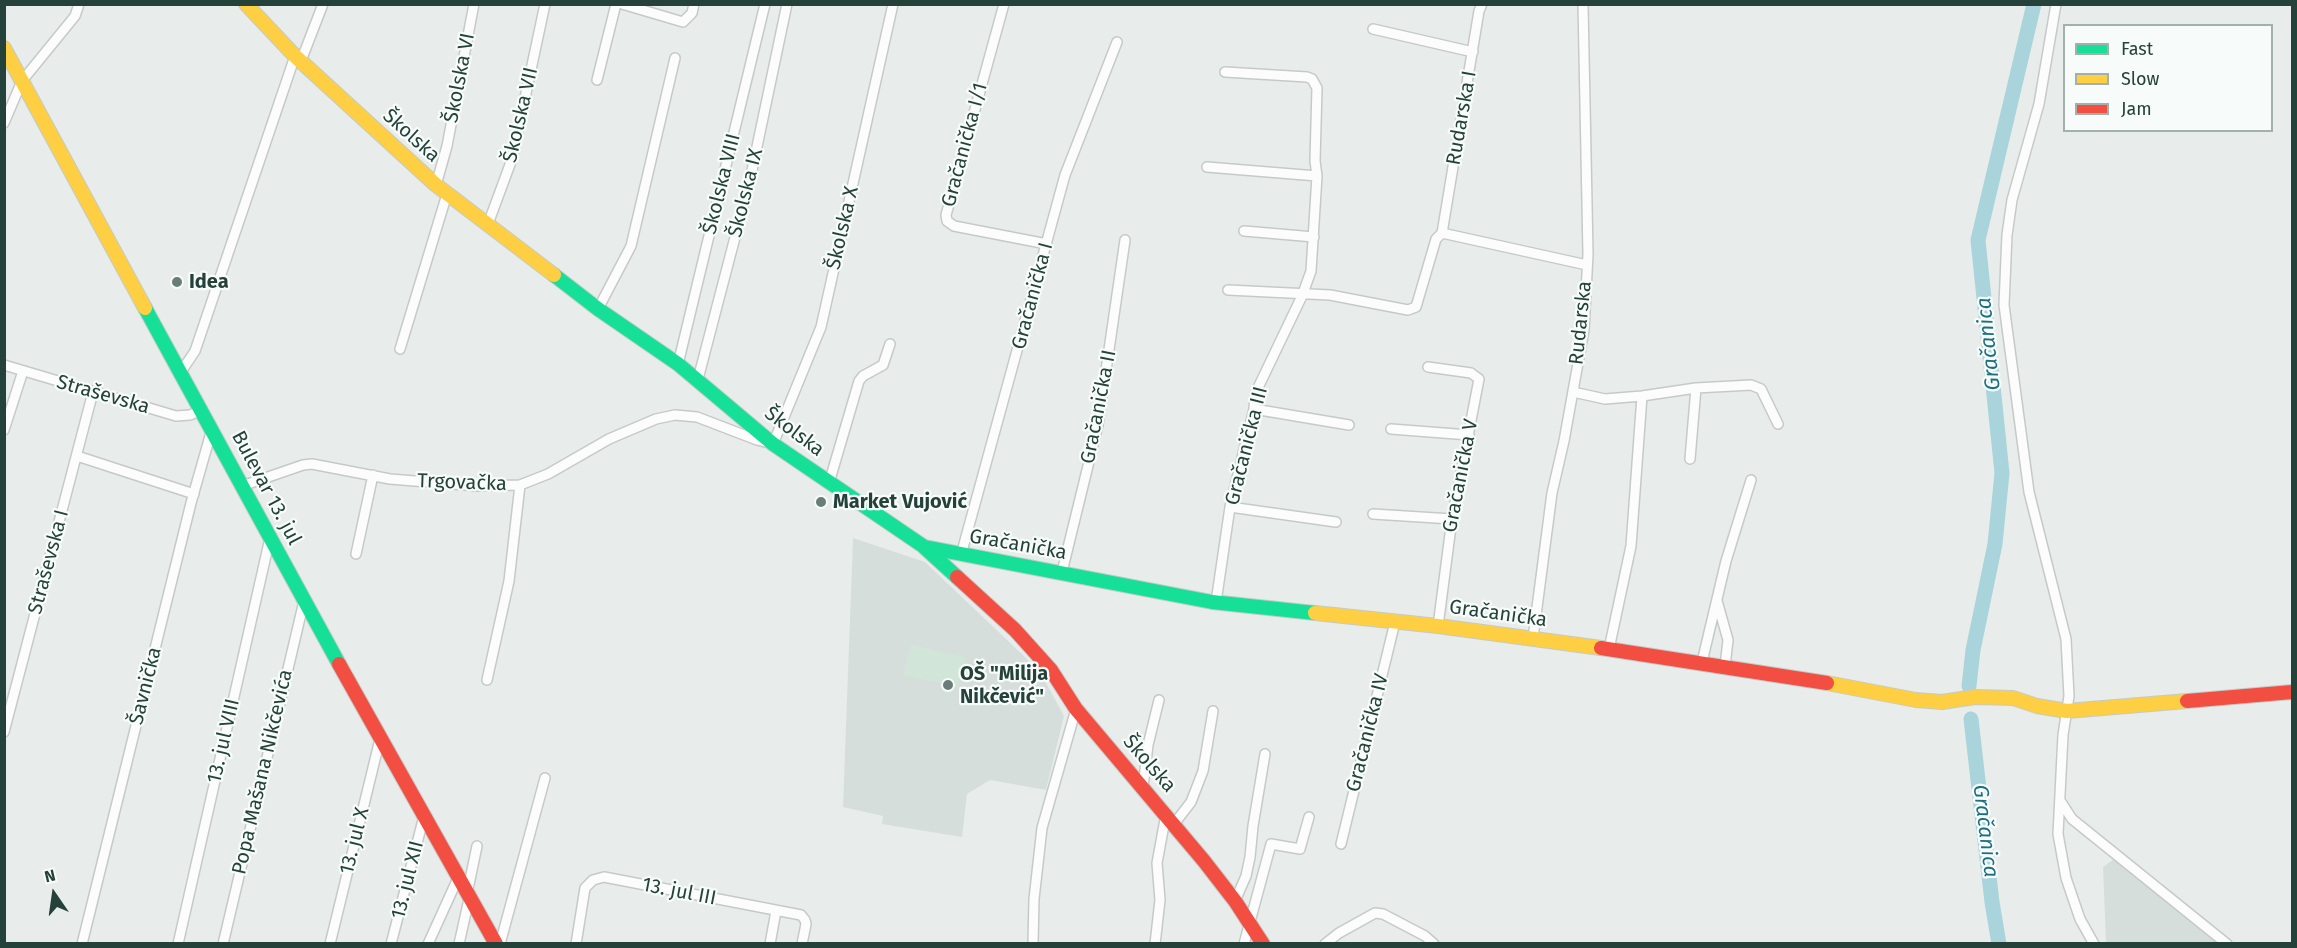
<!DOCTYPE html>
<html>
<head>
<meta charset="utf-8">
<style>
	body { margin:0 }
	#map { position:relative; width:2297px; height:948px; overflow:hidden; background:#e8edeb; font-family:"Fira Sans",sans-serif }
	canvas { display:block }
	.frame { position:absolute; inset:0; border:6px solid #24423a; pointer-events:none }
	.legend { position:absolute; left:2063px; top:24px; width:210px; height:108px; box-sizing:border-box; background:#f7fbf9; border:2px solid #a3b1ad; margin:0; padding:8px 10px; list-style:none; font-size:18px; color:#24423a }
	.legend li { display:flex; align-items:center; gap:12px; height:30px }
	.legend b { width:30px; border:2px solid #a3b1ad }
	.north { position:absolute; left:24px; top:864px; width:60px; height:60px; -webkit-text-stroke:4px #f7fbf9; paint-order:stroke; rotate:347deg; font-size:16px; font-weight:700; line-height:24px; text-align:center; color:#24423a }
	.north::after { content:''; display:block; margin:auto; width:21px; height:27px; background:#24423a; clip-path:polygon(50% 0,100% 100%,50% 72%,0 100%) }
</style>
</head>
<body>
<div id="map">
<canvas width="2297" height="948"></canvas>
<div class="frame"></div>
<ul class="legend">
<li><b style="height:8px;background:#16e098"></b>Fast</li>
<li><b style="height:8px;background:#ffcf43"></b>Slow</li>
<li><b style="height:8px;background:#f24e42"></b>Jam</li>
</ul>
<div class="north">N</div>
</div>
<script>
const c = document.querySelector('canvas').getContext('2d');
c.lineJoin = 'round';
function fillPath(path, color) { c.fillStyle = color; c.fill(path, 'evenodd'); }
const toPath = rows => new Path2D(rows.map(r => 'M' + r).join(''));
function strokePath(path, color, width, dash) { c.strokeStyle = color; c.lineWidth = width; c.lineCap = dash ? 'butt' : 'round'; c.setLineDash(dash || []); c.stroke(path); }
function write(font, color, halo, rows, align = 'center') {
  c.font = font + ' "Fira Sans",sans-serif'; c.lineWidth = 4.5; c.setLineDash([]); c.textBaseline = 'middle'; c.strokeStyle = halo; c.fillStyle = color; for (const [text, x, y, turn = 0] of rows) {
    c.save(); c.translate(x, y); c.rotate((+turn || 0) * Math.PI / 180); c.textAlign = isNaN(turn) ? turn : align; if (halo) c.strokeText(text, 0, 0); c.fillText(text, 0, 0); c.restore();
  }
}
const built = toPath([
	[853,538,925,562,1025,657,1044,679,1064,716,1046,790,990,780,967,794,962,837,882,824,883,816,843,807],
	[2117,857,2228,943,2106,943,2103,867]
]);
const green = toPath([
	[911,645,965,657,958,687,904,675]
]);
const river = toPath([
	[1969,686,1973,650,1995,544,2002,473,1978,240,2034,4],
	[1971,719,1992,902,1999,944]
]);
const street = toPath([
	[622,4,683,22,692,13,694,4],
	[1004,4,946,215,947,221,954,226,1047,244],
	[2056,4,2039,104,2012,200,2007,235,2004,305,2029,492,2066,639,2069,696,2063,735,2058,834,2066,878,2080,919,2094,944],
	[1373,29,1473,52],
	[301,61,323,4],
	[597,80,616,4],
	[4,123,22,81,75,16,79,4],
	[1207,167,1317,176],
	[436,185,447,146,474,4],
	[488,224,512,159,545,4],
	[1244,231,1314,237],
	[1442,233,1479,11,1482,4],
	[1228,290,1330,295,1408,310,1416,307,1436,239,1442,233,1587,265],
	[598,309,631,246,675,58],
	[400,349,447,194],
	[678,364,765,4],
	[4,365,176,416,190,415,202,410],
	[1428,367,1471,373,1479,379,1452,519,1438,626],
	[181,372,195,351,295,56],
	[698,379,750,180,787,4],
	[1573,392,1605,399,1642,396,1696,388,1751,385,1761,389,1778,424],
	[1254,409,1349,425],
	[1391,429,1469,435],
	[4,430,23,371],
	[77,456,194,494],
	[1690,459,1696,388],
	[829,483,859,381,863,376,883,365,890,344],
	[242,486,303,465,312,464,390,479,477,486,520,485,548,474,609,439,656,419,675,415,697,417,757,440,773,444,821,327,893,4],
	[1230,507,1336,522],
	[1373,514,1452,519],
	[356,554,373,475],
	[961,555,1065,175,1117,42],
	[1062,572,1098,425,1125,240],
	[1717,601,1728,640,1725,666],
	[1216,602,1230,507,1254,409,1255,394,1302,296,1311,271,1317,176,1315,161,1317,88,1312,79,1307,77,1225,72],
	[1533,638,1552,493,1564,441,1584,330,1588,254,1583,4],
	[1609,649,1631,546,1642,396],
	[1702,662,1726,561,1751,480],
	[487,680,509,581,520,485],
	[4,732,93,392],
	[1143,787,1148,745,1159,700],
	[2061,802,2072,819,2227,944],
	[1174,824,1191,802,1203,771,1213,711],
	[1341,844,1395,622],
	[467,894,477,846],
	[1235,901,1246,876,1250,857,1253,826,1265,754],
	[82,944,191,503,212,429],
	[178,944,270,538],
	[223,944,304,601],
	[330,944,380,739],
	[391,944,424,816],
	[428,944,458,878],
	[459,944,469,899],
	[500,944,545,778],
	[576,944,585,888,593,880,604,877,801,915,805,920,806,924,802,944],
	[770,944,776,911],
	[1033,944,1034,899,1042,828,1076,709],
	[1155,944,1160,900,1157,863,1166,814],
	[1244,944,1271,844,1300,849,1309,817],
	[1325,944,1339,933,1375,913,1383,914,1425,936,1434,944]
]);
const fast = toPath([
	[554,275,598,309,678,364,773,444,923,546,957,577],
	[145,308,339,664],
	[925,547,1212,602,1315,613]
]);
const slow = toPath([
	[246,4,295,56,436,185,554,275],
	[4,48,145,308],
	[1315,613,1438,626,1601,648],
	[1827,683,1916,700,1942,702,1975,697,2013,698,2037,706,2067,711,2187,701]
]);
const jam = toPath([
	[957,577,1015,630,1051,670,1076,709,1204,861,1235,901,1263,944],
	[1601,648,1827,683],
	[339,664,496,944],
	[2187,701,2292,692]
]);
const markers = [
	[177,282,6,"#697e78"],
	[821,502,6,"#697e78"],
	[948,685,6,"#697e78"]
];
const streetNames = [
	["Školska VI",460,78,-79],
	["Školska VII",521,115,-77],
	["Rudarska I",1462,118,-80],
	["Školska",411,136,42],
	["Gračanička I/1",965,145,-75],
	["Školska VIII",722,184,-76],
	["Školska IX",746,193,-76],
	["Školska X",843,228,-77],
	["Gračanička I",1033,296,-75],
	["Rudarska",1581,323,-84],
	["Straševska",103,395,16],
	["Gračanička II",1099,407,-79],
	["Školska",794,432,37],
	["Gračanička III",1247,446,-76],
	["Gračanička V",1461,476,-79],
	["Trgovačka",462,483,2],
	["Bulevar 13. jul",266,488,62],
	["Gračanička",1018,545,10],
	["Straševska I",49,562,-75],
	["Gračanička",1498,614,8],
	["Šavnička",146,686,-76],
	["Gračanička IV",1368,733,-76],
	["13. jul VIII",224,741,-77],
	["Školska",1149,764,49],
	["Popa Mašana Nikčevića",263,772,-77],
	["13. jul X",355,841,-76],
	["13. jul XII",408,880,-76],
	["13. jul III",679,892,11]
];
const poiNames = [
	["Idea",189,282],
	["Market Vujović",833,502],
	["OŠ \"Milija",960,674],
	["Nikčević\"",960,697]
];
const waterNames = [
	["Gračanica",1989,344,-96],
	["Gračanica",1985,831,83]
];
fillPath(built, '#d6dedb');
fillPath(green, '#d1e6d8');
strokePath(river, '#a9d4db', 15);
strokePath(street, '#c5cac8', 12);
strokePath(fast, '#c3cbc8', 16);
strokePath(slow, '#c3cbc8', 16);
strokePath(jam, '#c3cbc8', 16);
strokePath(street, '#fcfcfc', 9);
strokePath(fast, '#16e098', 14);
strokePath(slow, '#ffcf43', 14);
strokePath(jam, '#f24e42', 14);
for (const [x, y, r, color] of markers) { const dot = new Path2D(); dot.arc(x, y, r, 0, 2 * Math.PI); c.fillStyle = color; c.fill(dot); strokePath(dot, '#f7fbf9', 2); }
write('20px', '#24423a', '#f7fbf9', streetNames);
write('bold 20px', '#24423a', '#f7fbf9', poiNames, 'left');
write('italic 21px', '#1c6f80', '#f7fbf9', waterNames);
</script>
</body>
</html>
